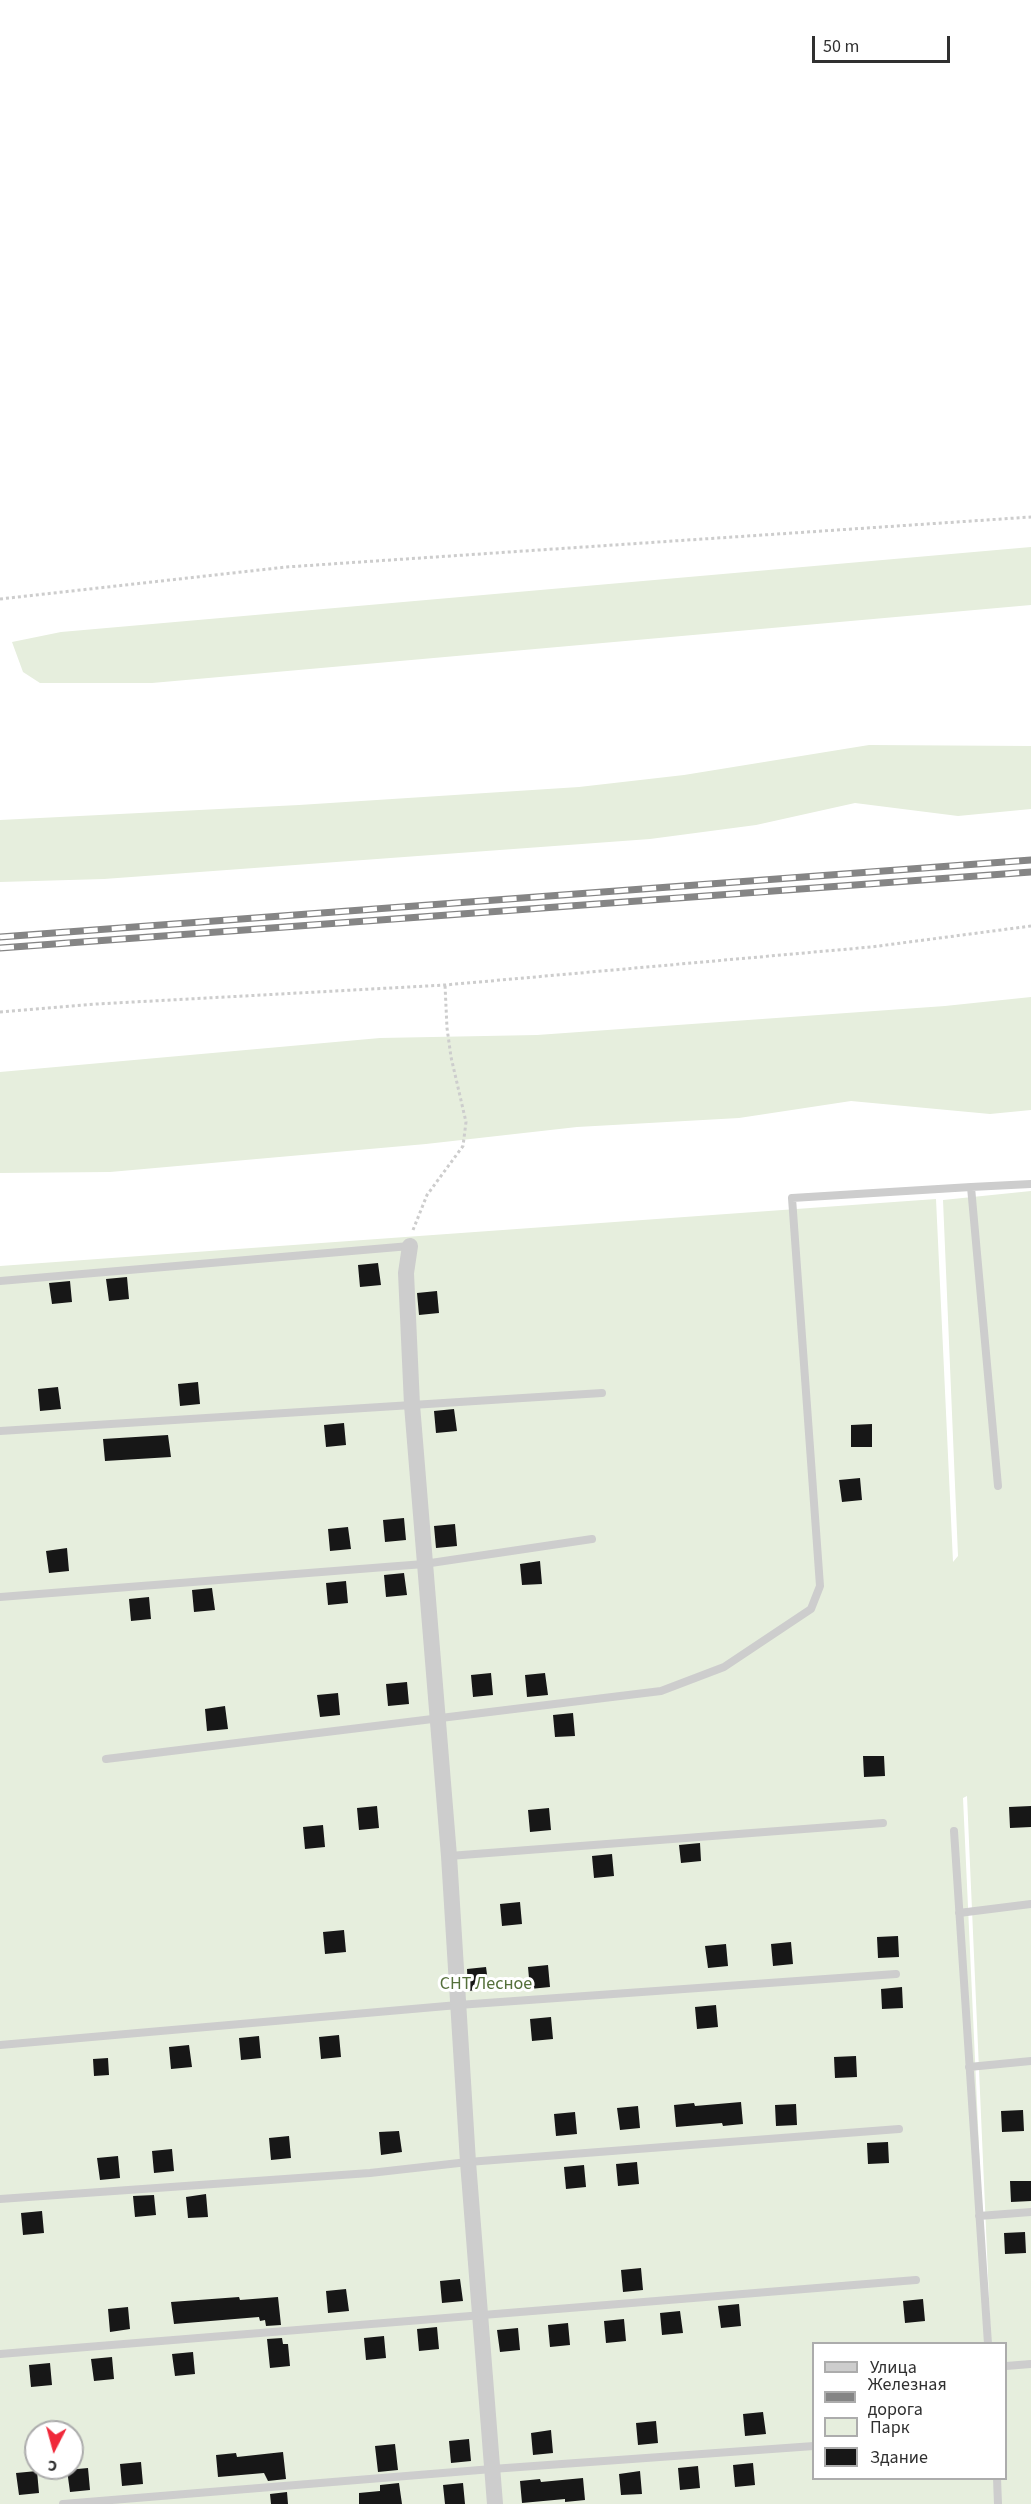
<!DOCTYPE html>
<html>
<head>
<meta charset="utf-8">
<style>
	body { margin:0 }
	#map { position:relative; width:1031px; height:2504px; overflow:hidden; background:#fff; font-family:"Source Sans 3",sans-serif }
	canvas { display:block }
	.legend { position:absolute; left:812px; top:2342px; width:195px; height:138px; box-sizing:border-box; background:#fff; border:2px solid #acacac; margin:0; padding:8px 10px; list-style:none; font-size:18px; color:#303030 }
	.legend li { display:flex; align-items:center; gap:12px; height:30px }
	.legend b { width:30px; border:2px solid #acacac }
	.north { position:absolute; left:24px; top:2420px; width:60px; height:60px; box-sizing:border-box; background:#fff; border:2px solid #acacac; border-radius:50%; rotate:186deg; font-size:16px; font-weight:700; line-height:24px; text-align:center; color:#303030 }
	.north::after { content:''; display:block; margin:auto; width:21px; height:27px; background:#f0293a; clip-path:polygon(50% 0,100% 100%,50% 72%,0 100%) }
	.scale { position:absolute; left:812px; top:36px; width:138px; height:27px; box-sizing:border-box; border:3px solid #303030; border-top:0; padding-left:8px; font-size:18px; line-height:21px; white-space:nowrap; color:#303030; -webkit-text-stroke:4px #fff; paint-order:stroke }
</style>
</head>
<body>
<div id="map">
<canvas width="1031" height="2504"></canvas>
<ul class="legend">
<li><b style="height:8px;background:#cdcdcd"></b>Улица</li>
<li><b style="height:8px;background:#858585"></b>Железная дорога</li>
<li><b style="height:16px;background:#e6eedd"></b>Парк</li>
<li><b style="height:16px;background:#171717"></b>Здание</li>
</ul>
<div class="north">С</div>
<div class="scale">50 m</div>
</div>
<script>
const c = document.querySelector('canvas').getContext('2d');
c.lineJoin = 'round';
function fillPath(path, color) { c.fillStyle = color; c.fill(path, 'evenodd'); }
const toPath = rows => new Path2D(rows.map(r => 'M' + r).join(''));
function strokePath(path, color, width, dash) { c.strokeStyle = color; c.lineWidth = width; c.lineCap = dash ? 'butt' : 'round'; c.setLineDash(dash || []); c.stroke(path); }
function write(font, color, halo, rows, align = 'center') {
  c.font = font + ' "Source Sans 3",sans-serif'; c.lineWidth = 6; c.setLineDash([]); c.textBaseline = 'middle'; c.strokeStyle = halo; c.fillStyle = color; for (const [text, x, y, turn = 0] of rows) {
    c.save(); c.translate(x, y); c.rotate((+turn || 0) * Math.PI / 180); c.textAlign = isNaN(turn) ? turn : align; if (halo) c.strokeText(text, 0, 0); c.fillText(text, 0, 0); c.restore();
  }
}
const green = toPath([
	[1031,547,1031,605,152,683,40,683,23,672,12,642,61,632],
	[869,745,1031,746,1031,809,958,816,855,803,756,825,650,839,104,879,0,882,0,820,299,805,579,787,684,775],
	[1031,997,1031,1110,990,1114,851,1101,739,1118,577,1127,426,1144,110,1172,0,1173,0,1072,380,1038,537,1035,945,1006],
	[1031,1191,1031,2504,997,2504,996,2479,1006,2478,1006,2344,991,2343,967,1796,963,1798,988,2343,814,2344,814,2478,994,2479,995,2504,0,2504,0,1266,936,1199,953,1562,958,1556,943,1200],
	[36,2432,72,2432,72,2468,36,2468]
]);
const building = toPath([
	[378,1263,381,1285,360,1287,358,1265],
	[127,1277,129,1299,109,1301,106,1279],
	[70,1281,72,1302,52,1304,49,1283],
	[437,1291,439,1313,419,1315,417,1293],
	[198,1382,200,1404,180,1406,178,1384],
	[58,1387,61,1409,40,1411,38,1389],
	[454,1409,457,1431,436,1433,434,1411],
	[344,1423,346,1445,326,1447,324,1425],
	[872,1424,872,1447,851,1447,851,1425],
	[168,1435,171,1457,105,1461,103,1439],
	[860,1478,862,1500,842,1502,839,1480],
	[404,1518,406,1540,385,1542,383,1520],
	[455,1524,457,1546,436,1548,434,1526],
	[348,1527,351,1549,330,1551,328,1529],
	[67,1548,69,1571,49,1573,46,1551],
	[540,1561,542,1584,522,1585,520,1564],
	[404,1573,407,1595,386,1597,384,1575],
	[346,1581,348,1603,328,1605,326,1583],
	[212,1588,215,1610,194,1612,192,1590],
	[149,1597,151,1619,131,1621,129,1599],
	[491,1673,493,1695,473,1697,471,1675],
	[545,1673,548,1695,527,1697,525,1675],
	[407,1682,409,1704,388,1706,386,1684],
	[338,1693,340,1715,320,1717,317,1695],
	[225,1706,228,1729,207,1731,205,1709],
	[573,1713,575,1736,555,1737,553,1715],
	[863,1756,884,1756,885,1776,864,1777],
	[377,1806,379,1828,359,1830,357,1808],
	[1031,1806,1031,1827,1010,1828,1009,1807],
	[549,1808,551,1830,530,1832,528,1810],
	[323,1825,325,1847,305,1849,303,1827],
	[700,1843,701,1861,681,1863,679,1845],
	[612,1854,614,1876,594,1878,592,1856],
	[520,1902,522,1924,502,1926,500,1904],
	[344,1930,346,1952,325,1954,323,1932],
	[898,1936,899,1957,878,1958,877,1937],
	[791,1942,793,1964,773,1966,771,1944],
	[726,1944,728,1966,708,1968,705,1946],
	[548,1965,550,1987,530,1989,528,1967],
	[486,1967,489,1989,468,1991,467,1969],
	[902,1987,903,2008,882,2009,881,1989],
	[716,2005,718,2027,697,2029,695,2007],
	[551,2017,553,2039,532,2041,530,2019],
	[339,2035,341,2057,321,2059,319,2037],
	[259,2036,261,2058,241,2060,239,2038],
	[189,2045,192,2067,171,2069,169,2047],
	[856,2056,857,2077,835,2078,834,2057],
	[108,2058,109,2075,94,2076,93,2059],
	[741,2102,743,2124,723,2126,722,2123,676,2127,674,2105,694,2103,695,2106],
	[796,2104,797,2125,776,2126,775,2105],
	[638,2106,640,2128,620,2130,617,2108],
	[1023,2110,1024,2131,1002,2132,1001,2111],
	[575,2112,577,2134,556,2136,554,2114],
	[399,2131,402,2152,381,2155,379,2132],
	[289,2136,291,2158,271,2160,269,2138],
	[888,2142,889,2163,868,2164,867,2143],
	[172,2149,174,2171,154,2173,152,2151],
	[118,2156,120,2178,100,2180,97,2158],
	[637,2162,639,2184,618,2186,616,2164],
	[584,2165,586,2187,566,2189,564,2167],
	[1010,2181,1031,2181,1031,2201,1011,2202],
	[206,2194,208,2217,188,2218,186,2197],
	[154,2195,156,2215,135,2217,133,2196],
	[42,2211,44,2233,23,2235,21,2213],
	[1025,2232,1026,2253,1005,2254,1004,2233],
	[641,2268,643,2290,623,2292,621,2270],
	[460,2279,463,2301,442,2303,440,2281],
	[346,2289,349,2311,328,2313,326,2291],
	[239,2297,240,2300,278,2297,281,2325,266,2326,265,2320,260,2321,259,2317,174,2324,171,2302],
	[923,2299,925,2321,905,2323,903,2301],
	[739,2304,741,2326,721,2328,718,2306],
	[128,2307,130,2329,110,2332,108,2309],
	[680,2311,683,2333,662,2335,660,2313],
	[624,2319,626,2341,606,2343,604,2321],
	[568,2323,570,2345,550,2347,548,2325],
	[437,2327,439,2349,419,2351,417,2329],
	[518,2328,520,2350,500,2352,497,2330],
	[384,2336,386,2358,366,2360,364,2338],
	[282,2338,283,2344,288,2344,290,2366,270,2368,267,2339],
	[193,2352,195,2374,175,2376,172,2354],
	[112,2357,114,2379,94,2381,91,2359],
	[50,2363,52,2385,31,2387,29,2365],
	[763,2412,766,2434,745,2436,743,2414],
	[656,2421,658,2443,638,2445,636,2423],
	[551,2430,553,2453,533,2455,531,2433],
	[469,2439,471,2461,451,2463,449,2441],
	[395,2444,398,2470,378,2472,375,2446],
	[283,2452,286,2479,268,2481,264,2473,218,2477,216,2455,236,2453,237,2457],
	[141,2462,143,2484,122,2486,120,2464],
	[753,2463,755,2485,735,2487,733,2465],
	[698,2466,700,2488,680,2490,678,2468],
	[88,2468,90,2490,70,2492,67,2470],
	[37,2471,39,2493,19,2495,16,2473],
	[640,2471,642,2494,621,2495,619,2474],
	[583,2478,585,2500,565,2502,565,2499,522,2503,520,2481,540,2479,541,2482],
	[399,2483,402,2504,359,2504,359,2493,380,2491,380,2485],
	[463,2483,465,2504,445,2504,443,2485],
	[287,2492,288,2504,271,2504,270,2494]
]);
const path = toPath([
	[0,599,286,567,1031,517],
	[0,1012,97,1004,445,985,871,947,1031,926],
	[413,1230,427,1195,463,1146,466,1122,451,1057,447,1028,445,985]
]);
const lane = toPath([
	[971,1187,1031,1184],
	[0,1281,410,1246],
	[0,1431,602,1393],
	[0,1597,424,1564,592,1539],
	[106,1759,661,1691,724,1667,811,1609,820,1586,792,1198,971,1187,998,1486],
	[954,1831,988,2344],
	[449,1856,883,1823],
	[959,1913,1031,1904],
	[0,2045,458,2005,896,1974],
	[969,2067,1031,2061],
	[0,2199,370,2173,468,2162,899,2129],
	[979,2216,1031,2212],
	[0,2354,916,2280],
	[1006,2366,1031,2364],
	[997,2478,998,2504],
	[63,2504,492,2469,814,2446]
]);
const street = toPath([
	[410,1246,406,1273,412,1405,449,1856,468,2162,495,2504]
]);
const rail = toPath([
	[0,937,1031,860],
	[0,948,1031,872]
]);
const parkNames = [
	["СНТ Лесное",486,1985]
];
fillPath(green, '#e6eedd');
fillPath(building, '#171717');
strokePath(path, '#cdcdcd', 3, [3, 3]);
strokePath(lane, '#cdcdcd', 8);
strokePath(street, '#cdcdcd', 16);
strokePath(rail, '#858585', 7);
strokePath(rail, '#fff', 4.5, [14]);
write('18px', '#546f3a', '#fff', parkNames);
</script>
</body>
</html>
